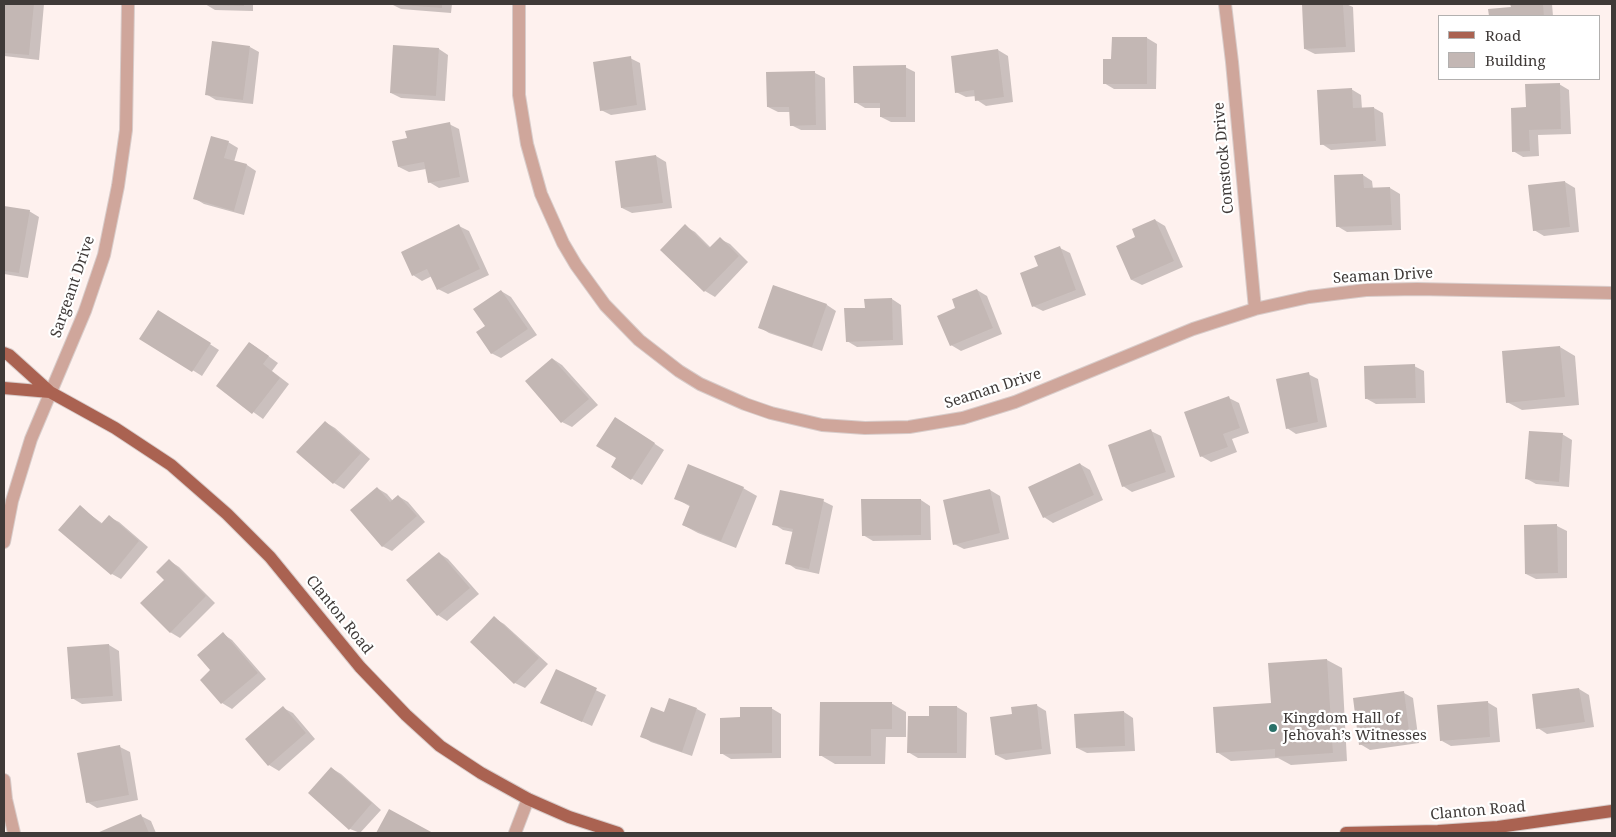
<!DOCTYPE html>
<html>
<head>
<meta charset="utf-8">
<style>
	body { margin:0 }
	#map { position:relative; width:1616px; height:837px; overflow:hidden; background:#fef1ee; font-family:"Noto Serif",serif }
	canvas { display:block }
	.frame { position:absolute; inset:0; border:5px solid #3f3a38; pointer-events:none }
	.legend { position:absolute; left:1438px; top:15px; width:162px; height:65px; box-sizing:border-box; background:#fff; border:1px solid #b2b0af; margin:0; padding:6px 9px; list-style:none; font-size:15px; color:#3f3a38 }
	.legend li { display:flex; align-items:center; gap:10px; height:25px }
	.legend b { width:25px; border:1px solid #b2b0af }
</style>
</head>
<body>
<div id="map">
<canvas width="1616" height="837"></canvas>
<div class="frame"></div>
<ul class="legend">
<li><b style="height:6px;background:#aa6251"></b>Road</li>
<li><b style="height:14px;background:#c3b7b4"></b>Building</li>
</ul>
</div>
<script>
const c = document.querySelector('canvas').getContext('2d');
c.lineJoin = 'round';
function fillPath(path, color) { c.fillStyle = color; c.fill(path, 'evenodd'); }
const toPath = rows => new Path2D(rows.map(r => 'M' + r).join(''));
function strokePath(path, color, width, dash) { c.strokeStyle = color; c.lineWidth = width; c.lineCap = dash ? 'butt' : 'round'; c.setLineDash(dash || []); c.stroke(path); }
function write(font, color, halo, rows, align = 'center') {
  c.font = font + ' "Noto Serif",serif'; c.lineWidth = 4.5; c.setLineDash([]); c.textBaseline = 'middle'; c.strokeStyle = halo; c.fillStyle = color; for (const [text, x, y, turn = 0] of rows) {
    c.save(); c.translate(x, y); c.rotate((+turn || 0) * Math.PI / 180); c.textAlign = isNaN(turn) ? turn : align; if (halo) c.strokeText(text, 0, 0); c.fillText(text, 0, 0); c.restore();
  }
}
const shadow = toPath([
	[4,4,44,4,39,60,4,56],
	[205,4,253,4,253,11,215,10],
	[391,4,452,4,451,13,401,9],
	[1303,4,1346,4,1353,7,1355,52,1315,54,1305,49],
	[1511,4,1552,4,1553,16,1490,16,1490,10,1512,8],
	[1147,38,1157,44,1156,89,1114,89,1104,83],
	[250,47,259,52,253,104,216,100,206,94],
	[439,49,448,55,445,101,401,98,391,93],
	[998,50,1008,56,1013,102,986,106,977,100,976,96,966,97,956,92],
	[630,58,640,63,646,110,611,115,601,110],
	[905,67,915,72,915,122,891,122,881,117,881,108,865,108,855,102],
	[815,73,825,78,826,130,801,130,791,125,791,112,778,112,768,107,768,74],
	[1559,84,1569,90,1571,134,1538,135,1539,156,1523,157,1513,151,1527,108],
	[1351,89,1361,95,1362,109,1374,108,1383,113,1386,146,1331,150,1322,144],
	[449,124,459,129,469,182,439,188,429,182,426,169,409,172,399,167,408,139],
	[228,142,238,148,234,162,247,165,256,171,244,215,204,204,194,198],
	[656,156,666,162,672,208,632,213,622,208],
	[1363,175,1372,181,1373,189,1390,188,1400,194,1401,230,1347,232,1337,226],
	[1565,182,1575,188,1579,232,1544,236,1534,230,1530,186],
	[4,207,29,211,39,217,28,278,4,274],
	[1155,220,1165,226,1183,267,1142,285,1132,280,1118,247,1137,238],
	[459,226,469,231,489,275,448,294,438,289,432,276,422,281,413,275],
	[685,226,695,232,711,248,720,239,730,244,748,262,715,297,705,291,662,250],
	[1060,248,1070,253,1086,295,1043,311,1033,306,1039,267],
	[774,286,827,305,836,311,822,351,769,333,759,327],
	[977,290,987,296,1002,334,961,351,951,345,957,309],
	[501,291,511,297,537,335,501,358,491,353,486,327],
	[892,299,901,305,903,345,857,347,847,341],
	[168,317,219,350,202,376,141,338],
	[250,343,278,363,272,371,289,384,263,419,217,386],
	[1560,347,1575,356,1579,405,1522,410,1507,402],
	[553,359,562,365,598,405,572,427,562,422],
	[1414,366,1424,371,1425,403,1376,404,1367,399],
	[1308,374,1318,379,1327,427,1296,434,1287,428],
	[1229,398,1239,403,1249,433,1232,439,1237,452,1211,462,1201,456],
	[325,422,335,428,370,459,344,489,334,483,298,451],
	[625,424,664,450,642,485,613,467,618,458],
	[1151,431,1161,436,1175,477,1132,492,1123,486],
	[1562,434,1572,440,1569,487,1536,484,1527,479],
	[1080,464,1090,470,1103,500,1053,523,1044,517],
	[377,488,387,494,393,501,398,496,408,502,425,522,392,551,382,546],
	[743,488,757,496,736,548,698,533,683,525,691,507,675,498],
	[990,490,1000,496,1009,539,964,549,954,544],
	[921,500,930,506,931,540,873,541,863,535],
	[823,501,833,506,819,574,796,569,787,563,793,532,783,530,774,524],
	[80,507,103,524,109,517,119,522,148,547,121,579,112,574],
	[1525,526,1557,526,1567,531,1567,578,1536,579,1526,574],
	[439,553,448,559,479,594,447,621,438,615],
	[170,561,179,567,215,603,180,638,170,632,165,580],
	[494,618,504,624,548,664,525,688,515,683,472,642],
	[223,634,232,640,266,679,232,709,222,703,201,680,212,671],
	[109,645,119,651,122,701,82,704,72,698,69,648],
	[1327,660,1342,668,1347,761,1291,765,1278,758,1231,761,1217,752],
	[556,671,606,695,592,726,552,708],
	[1579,689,1589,695,1594,727,1547,734,1538,728,1533,696],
	[1404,693,1413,698,1419,743,1370,750,1360,744],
	[1487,702,1497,708,1500,742,1451,746,1442,741],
	[891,703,906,712,906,737,886,737,885,764,835,764,820,755],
	[1036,705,1046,711,1051,754,1006,760,996,755,1013,715],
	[930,707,957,707,967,713,966,758,918,758,908,752,930,718],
	[283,708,293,713,315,739,279,771,269,765,246,739],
	[771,708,781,714,781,758,731,759,721,753,741,718],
	[697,709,706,714,692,756,651,742,642,736],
	[1124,712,1133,718,1135,751,1087,753,1077,748],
	[120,747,130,752,138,800,97,808,87,802],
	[331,768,341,774,381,810,360,833,350,829],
	[390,811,431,833,377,833],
	[141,816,151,821,156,833,100,833]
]);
const building = toPath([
	[4,4,34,4,29,55,4,53],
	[208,4,244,4,244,6,208,5],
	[401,4,442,4,442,8,401,5],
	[1302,4,1343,4,1346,47,1304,49],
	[1510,4,1543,4,1544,16,1489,16,1488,9,1511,7],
	[1112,37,1147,37,1147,84,1103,84,1103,59,1111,59],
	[212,41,250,46,243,100,205,95],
	[393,45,439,48,436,96,390,93],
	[998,49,1004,97,975,101,974,90,955,93,951,56],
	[631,56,637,105,600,111,593,62],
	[906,65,906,117,880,117,880,103,854,103,853,66],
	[815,71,816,125,790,126,789,107,767,107,766,72],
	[1560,83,1561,129,1529,130,1530,151,1512,152,1511,108,1526,107,1525,84],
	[1352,88,1353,108,1374,107,1376,141,1320,145,1317,90],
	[450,122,460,177,428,183,424,162,398,167,392,141,407,138,405,131],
	[211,136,229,141,224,158,247,164,234,211,193,199],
	[656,155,663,203,621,208,615,161],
	[1363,174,1364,188,1390,187,1392,225,1336,227,1334,175],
	[1565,181,1570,227,1533,231,1528,185],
	[4,206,30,210,19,273,4,271],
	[1155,219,1174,261,1131,280,1116,246,1135,237,1132,229],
	[459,224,480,269,437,290,427,269,412,276,401,252],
	[685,224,709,248,720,237,739,256,704,292,660,250],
	[1060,246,1076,290,1032,307,1020,273,1038,266,1034,256],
	[773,285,827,304,812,347,758,328],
	[977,289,993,328,950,346,937,316,955,308,952,299],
	[501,290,528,329,491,354,476,332,485,326,473,309],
	[892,298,893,340,846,342,844,308,865,308,864,299],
	[158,310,211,343,192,372,139,339],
	[249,342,269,356,263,364,280,378,252,414,216,386],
	[1560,346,1565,397,1506,403,1502,351],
	[552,358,589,399,561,423,525,381],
	[1415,364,1416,398,1365,399,1364,366],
	[1309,372,1318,422,1286,429,1276,379],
	[1229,396,1240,428,1223,434,1228,447,1200,457,1184,412],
	[615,417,655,443,631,480,611,467,616,458,596,446],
	[325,421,361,453,333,484,296,452],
	[1151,429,1166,472,1122,487,1108,445],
	[1529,431,1563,433,1559,482,1525,479],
	[1080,463,1094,495,1043,518,1028,487],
	[688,464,744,487,721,541,682,525,690,505,674,499],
	[377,487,390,502,398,495,417,516,382,547,350,510],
	[990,489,1000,533,953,545,943,500],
	[780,490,824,499,809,569,785,564,793,529,772,525],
	[861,499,921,499,921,535,862,536],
	[80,505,101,524,109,515,139,541,111,575,58,530],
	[1557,524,1558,573,1525,574,1524,525],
	[439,552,470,588,437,616,406,580],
	[169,559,206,596,170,633,140,603,164,580,156,572],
	[494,616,539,658,514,684,470,642],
	[223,632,258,673,221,704,200,680,210,670,197,655],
	[109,644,113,696,71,699,67,647],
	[1327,659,1333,753,1275,757,1275,749,1216,753,1213,707,1271,703,1268,663],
	[556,669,597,688,582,722,540,703],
	[1579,688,1585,722,1536,729,1532,694],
	[1404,691,1410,738,1359,745,1353,698],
	[669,698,697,708,682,752,640,737,651,707,664,712],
	[1488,701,1490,737,1440,741,1437,705],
	[820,702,892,702,892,729,871,729,871,756,819,756],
	[1037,704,1042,749,995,755,990,717,1012,714,1011,707],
	[283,706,306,733,268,766,245,739],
	[929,706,957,706,957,753,907,753,908,716,929,716],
	[740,707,772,707,772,753,720,754,720,718,740,717],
	[1124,711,1125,746,1076,748,1074,714],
	[120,745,129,795,86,803,77,753],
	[331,767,372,803,349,830,308,793],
	[389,809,433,833,376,833],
	[141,814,149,833,97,833]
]);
const minor = toPath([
	[519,4,519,95,527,144,541,194,563,243,576,265,605,305,639,340,679,371,700,384,745,404,771,413,822,425,865,428,909,427,963,418,1015,402,1193,329,1255,309,1309,297,1366,290,1417,289,1612,293],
	[1225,4,1232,62,1255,309],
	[4,542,12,501,31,439,85,311,104,255,118,186,126,130,128,4],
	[4,780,6,799,14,833],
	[515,833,528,799]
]);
const major = toPath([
	[4,353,9,355,50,392,115,428,171,465,227,514,270,557,360,667,406,715,440,746,481,773,528,799,569,817,618,833],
	[4,388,50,392],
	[1346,833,1438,831,1498,827,1612,811]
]);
const markers = [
	[1273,728,5,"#2a7169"]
];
const streetNames = [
	["Comstock Drive",1224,158,-95],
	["Seaman Drive",1383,276,-3],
	["Sargeant Drive",73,287,-71],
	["Seaman Drive",993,389,-18],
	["Clanton Road",339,615,51],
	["Clanton Road",1478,811,-5]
];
const poiNames = [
	["Kingdom Hall of",1283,719],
	["Jehovah’s Witnesses",1283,736]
];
fillPath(shadow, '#0003');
fillPath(building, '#c3b7b4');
strokePath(minor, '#d8ccca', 14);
strokePath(major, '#d8ccca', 14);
strokePath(minor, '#cfa69b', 12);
strokePath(major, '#aa6251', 12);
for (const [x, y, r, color] of markers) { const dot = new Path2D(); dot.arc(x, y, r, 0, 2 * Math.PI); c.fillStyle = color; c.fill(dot); strokePath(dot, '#fff', 2); }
write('15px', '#3f3a38', '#fff', streetNames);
write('15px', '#3f3a38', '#fff', poiNames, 'left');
</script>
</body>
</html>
